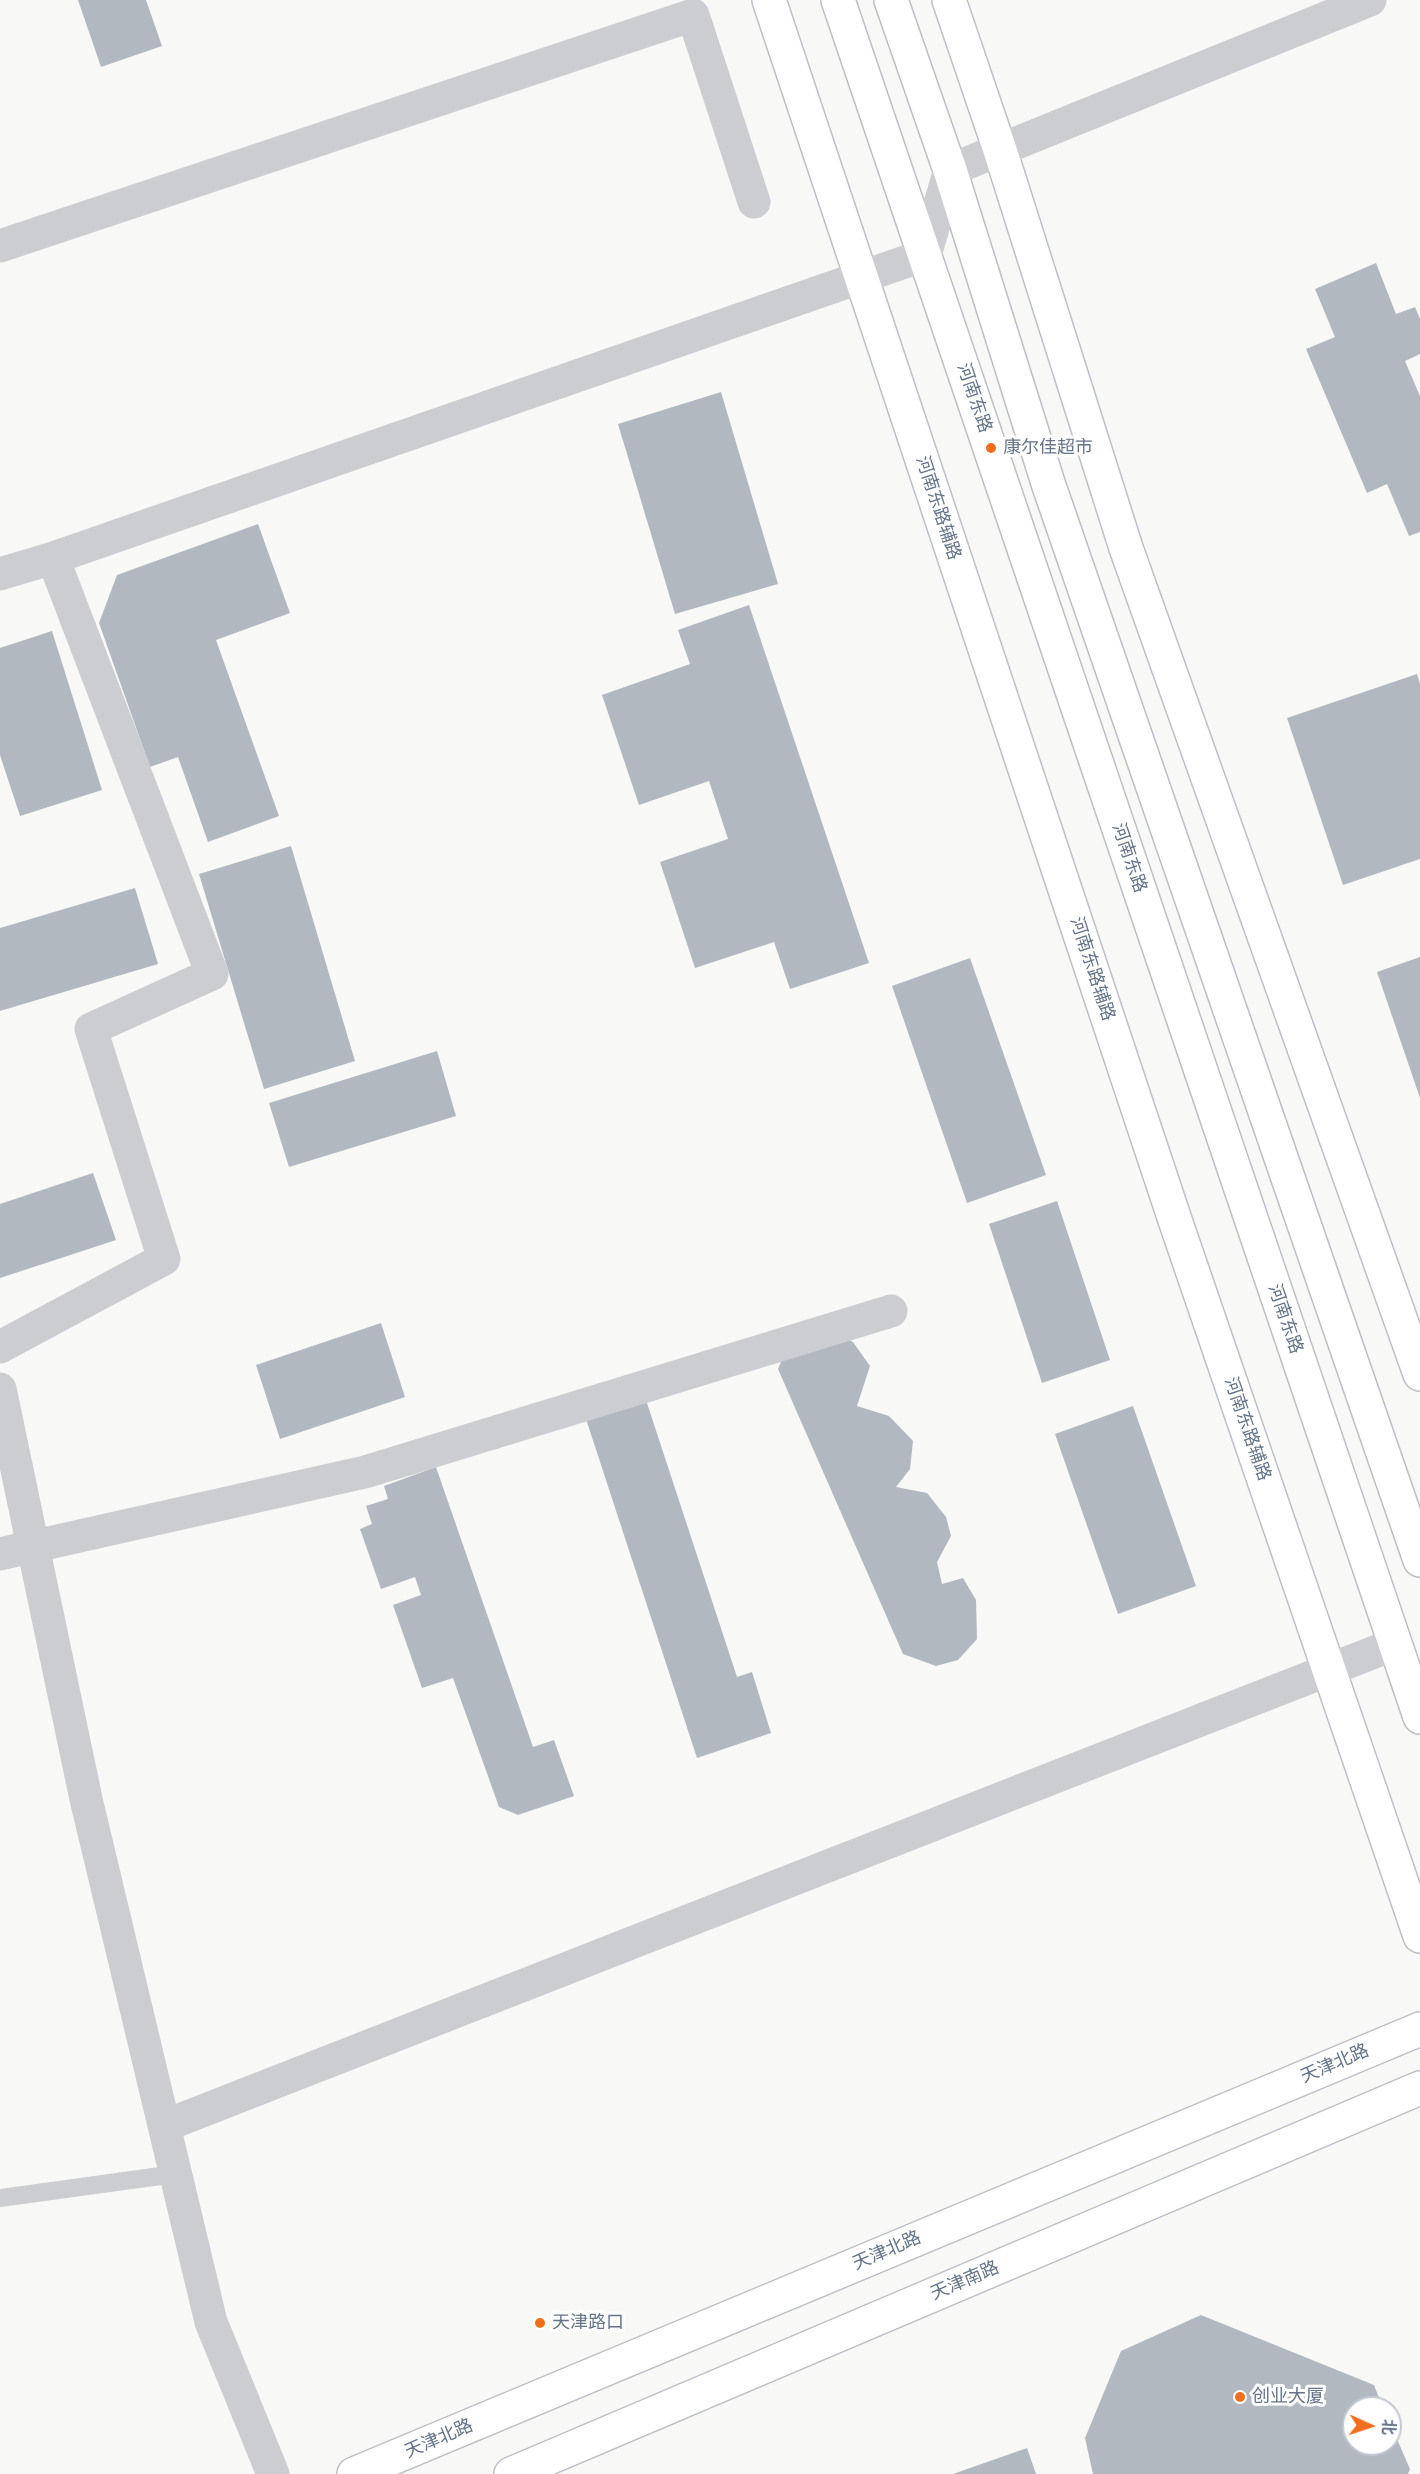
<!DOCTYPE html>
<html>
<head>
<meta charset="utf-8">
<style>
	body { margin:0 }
	#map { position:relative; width:1420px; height:2474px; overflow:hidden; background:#f8f9f6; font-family:"Fira Sans","Noto Sans SC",sans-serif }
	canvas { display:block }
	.north { position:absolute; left:1342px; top:2396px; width:60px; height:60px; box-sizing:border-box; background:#fff; border:2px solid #c1c7d0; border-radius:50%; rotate:93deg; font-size:16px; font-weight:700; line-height:24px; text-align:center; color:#657489 }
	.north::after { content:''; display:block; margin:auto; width:21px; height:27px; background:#f26d1c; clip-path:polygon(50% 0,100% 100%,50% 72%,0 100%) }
</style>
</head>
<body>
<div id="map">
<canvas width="1420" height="2474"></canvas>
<div class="north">北</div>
</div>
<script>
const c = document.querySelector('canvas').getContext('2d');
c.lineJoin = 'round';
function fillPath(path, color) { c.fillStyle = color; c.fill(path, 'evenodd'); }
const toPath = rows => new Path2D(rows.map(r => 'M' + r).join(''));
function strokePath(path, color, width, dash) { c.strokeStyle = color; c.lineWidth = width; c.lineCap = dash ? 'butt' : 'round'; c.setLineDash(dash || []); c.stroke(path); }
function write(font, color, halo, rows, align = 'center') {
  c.font = font + ' "Fira Sans","Noto Sans SC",sans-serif'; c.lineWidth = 6; c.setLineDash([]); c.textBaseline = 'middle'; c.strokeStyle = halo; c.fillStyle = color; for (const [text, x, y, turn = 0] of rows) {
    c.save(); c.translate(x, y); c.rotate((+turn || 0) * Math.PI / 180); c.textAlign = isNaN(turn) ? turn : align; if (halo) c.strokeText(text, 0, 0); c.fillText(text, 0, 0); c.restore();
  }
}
const building = toPath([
	[78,0,146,0,162,46,101,67],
	[1376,263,1396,314,1415,307,1420,319,1420,354,1405,361,1420,396,1420,532,1409,536,1387,484,1367,493,1306,349,1335,337,1315,289],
	[721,392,778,584,675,614,618,424],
	[258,524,290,613,216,640,279,816,208,842,178,757,150,767,99,623,117,575],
	[749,605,869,963,790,989,774,942,695,968,660,862,728,839,709,781,639,805,602,695,690,664,678,630],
	[52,631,102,790,20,816,0,755,0,648],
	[1417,674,1420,684,1420,859,1343,885,1287,718],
	[291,846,355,1061,264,1089,199,874],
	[135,888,158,964,0,1011,0,928],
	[1420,957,1420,1098,1377,972],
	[970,958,1046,1175,967,1203,892,986],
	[437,1051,456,1116,289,1167,269,1103],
	[93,1173,116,1240,0,1278,0,1204],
	[1057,1201,1110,1360,1042,1383,989,1224],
	[381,1323,405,1397,280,1439,256,1365],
	[825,1329,853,1342,870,1366,857,1406,889,1416,913,1441,910,1469,896,1487,927,1493,946,1517,951,1536,937,1562,942,1584,963,1578,976,1600,977,1639,958,1660,936,1666,903,1654,778,1369,787,1348],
	[645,1397,737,1677,752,1672,771,1733,697,1758,585,1416],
	[1133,1406,1196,1586,1118,1614,1055,1434],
	[436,1467,533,1747,554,1740,574,1796,518,1815,499,1807,453,1678,422,1688,393,1605,421,1595,415,1577,381,1589,360,1529,372,1524,366,1506,388,1499,384,1486],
	[1201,2315,1374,2385,1383,2408,1354,2408,1354,2444,1390,2444,1390,2423,1410,2469,1408,2474,1093,2474,1085,2438,1121,2351],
	[1027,2448,1036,2474,953,2474]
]);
const lane = toPath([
	[0,2198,175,2174]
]);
const street = toPath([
	[0,246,693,15,754,202],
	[0,574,53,558,925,255,950,170,1370,0],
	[0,1347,164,1259,91,1029,212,974,53,558],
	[0,1389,86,1799,211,2322,273,2474],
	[0,1554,365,1472,891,1311],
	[164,2126,1395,1644]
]);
const secondary = toPath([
	[769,0,1175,1220,1420,1936],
	[949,0,1000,150,1126,548,1420,1374],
	[354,2474,1420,2029],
	[511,2474,1420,2088]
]);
const primary = toPath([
	[838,0,1420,1717],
	[891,0,950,170,1048,483,1420,1560]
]);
const markers = [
	[991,448,6,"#f26d1c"],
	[540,2323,6,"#f26d1c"],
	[1240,2397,6,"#f26d1c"]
];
const streetNames = [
	["河南东路",974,398,71],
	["河南东路辅路",938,508,72],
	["河南东路",1129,858,71],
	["河南东路辅路",1092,969,72],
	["河南东路",1285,1319,71],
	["河南东路辅路",1247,1429,71],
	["天津北路",1335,2064,-23],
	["天津北路",887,2251,-23],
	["天津南路",965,2281,-23],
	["天津北路",439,2439,-23]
];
const poiNames = [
	["康尔佳超市",1003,448],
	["天津路口",552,2323],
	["创业大厦",1252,2397]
];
fillPath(building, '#b2b8c0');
strokePath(secondary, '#bcc0c6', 36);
strokePath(primary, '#bbbec3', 36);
strokePath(lane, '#cbcdd1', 18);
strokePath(street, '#cbcdd1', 33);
strokePath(secondary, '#fff', 33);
strokePath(primary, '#fff', 33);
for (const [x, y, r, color] of markers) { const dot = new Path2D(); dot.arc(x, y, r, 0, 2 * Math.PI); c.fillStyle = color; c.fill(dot); strokePath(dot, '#fff', 2); }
write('18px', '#657489', '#fff', streetNames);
write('18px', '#657489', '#fff', poiNames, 'left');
</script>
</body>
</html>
